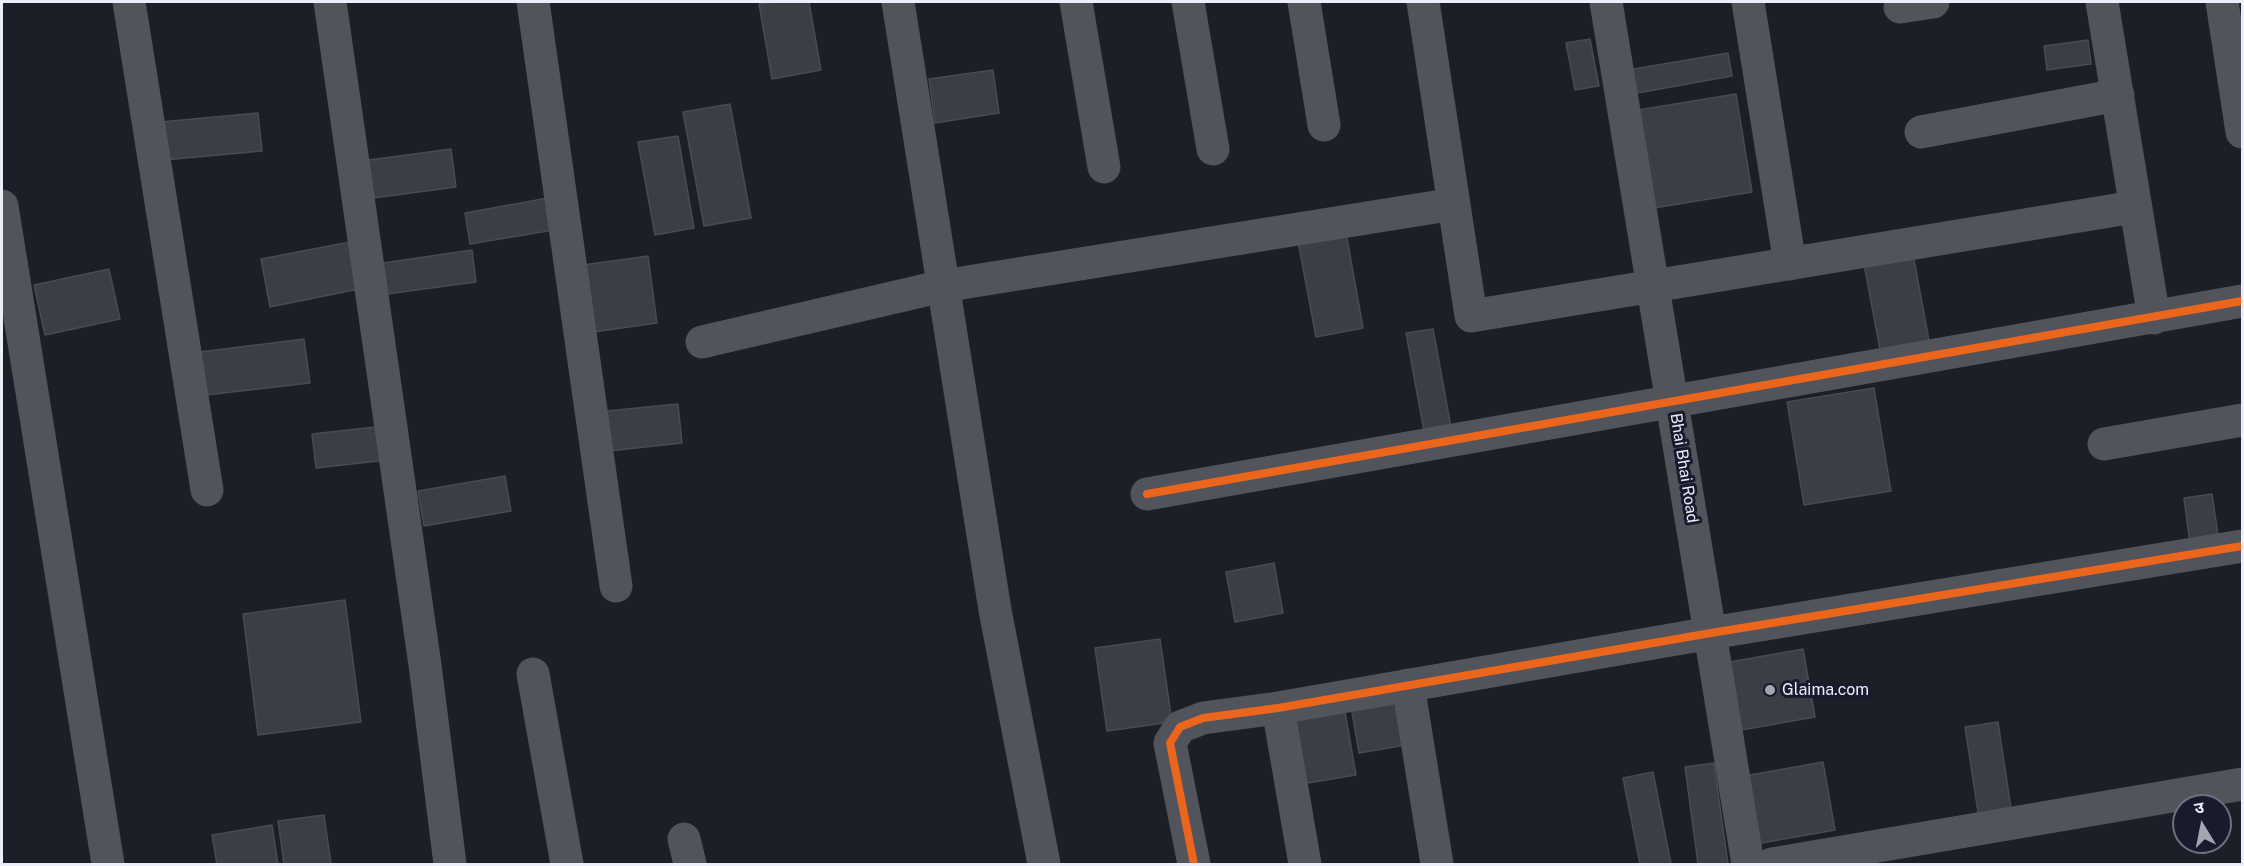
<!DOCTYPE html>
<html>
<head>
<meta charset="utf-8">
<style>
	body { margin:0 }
	#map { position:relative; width:2244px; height:866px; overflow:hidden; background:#1c1e28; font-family:"Public Sans","Noto Sans Devanagari",sans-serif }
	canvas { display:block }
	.frame { position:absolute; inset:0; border:3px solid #eceffb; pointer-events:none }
	.north { position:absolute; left:2172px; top:794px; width:60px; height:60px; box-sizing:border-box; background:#181b2c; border:2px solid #6d707f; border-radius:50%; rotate:350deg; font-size:16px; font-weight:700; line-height:24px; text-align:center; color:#eceffb }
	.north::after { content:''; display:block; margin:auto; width:21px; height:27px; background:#a3a6b1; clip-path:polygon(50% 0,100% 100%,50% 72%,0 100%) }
</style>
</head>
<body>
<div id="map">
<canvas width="2244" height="866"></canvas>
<div class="frame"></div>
<div class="north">उ</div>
</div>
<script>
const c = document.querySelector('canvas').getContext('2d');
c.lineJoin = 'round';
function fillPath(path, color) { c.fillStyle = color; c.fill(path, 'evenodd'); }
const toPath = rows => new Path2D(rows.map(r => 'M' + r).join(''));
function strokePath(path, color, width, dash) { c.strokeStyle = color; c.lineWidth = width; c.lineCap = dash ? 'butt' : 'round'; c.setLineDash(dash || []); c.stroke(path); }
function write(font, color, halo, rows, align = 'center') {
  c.font = font + ' "Public Sans",sans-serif'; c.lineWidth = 6; c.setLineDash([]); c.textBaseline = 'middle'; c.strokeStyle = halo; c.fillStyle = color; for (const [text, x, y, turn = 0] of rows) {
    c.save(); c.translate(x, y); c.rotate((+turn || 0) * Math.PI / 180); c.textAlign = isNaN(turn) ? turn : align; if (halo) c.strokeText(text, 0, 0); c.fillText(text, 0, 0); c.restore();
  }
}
const building = toPath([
	[772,2,809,2,821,70,772,79,759,4,772,2],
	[1590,39,1599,86,1575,90,1566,43,1590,39],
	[2088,40,2091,64,2047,70,2044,46,2088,40],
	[1728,53,1732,76,1632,94,1628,70,1728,53],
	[993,70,999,113,935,123,929,79,993,70],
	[1736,94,1752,192,1648,209,1632,111,1736,94],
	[730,104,751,218,704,226,683,112,730,104],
	[258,113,262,151,164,160,160,122,258,113],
	[678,136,694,228,655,235,638,142,678,136],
	[451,149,456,187,374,198,369,160,451,149],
	[548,198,554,230,470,244,465,213,548,198],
	[1345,227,1363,328,1316,337,1297,236,1345,227],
	[355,241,364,288,270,307,261,259,355,241],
	[472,250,476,282,387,294,383,263,472,250],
	[1913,254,1930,346,1881,355,1864,264,1913,254],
	[648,256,657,323,586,333,576,266,648,256],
	[109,269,120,319,45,335,34,285,109,269],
	[1433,329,1451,427,1424,431,1406,333,1433,329],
	[304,339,310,383,206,395,200,352,304,339],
	[1874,388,1891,491,1804,505,1787,402,1874,388],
	[678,404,682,443,600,452,596,412,678,404],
	[384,426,388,460,316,468,312,434,384,426],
	[505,476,511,511,424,526,418,491,505,476],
	[2212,494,2220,548,2191,552,2184,498,2212,494],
	[1274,563,1283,613,1235,622,1226,572,1274,563],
	[345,600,361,722,258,735,243,614,345,600],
	[1160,639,1172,722,1107,731,1095,648,1160,639],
	[1803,649,1815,717,1736,731,1724,663,1803,649],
	[1397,698,1406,745,1359,753,1351,706,1397,698],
	[1345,712,1356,775,1302,784,1291,722,1345,712],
	[1998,722,2012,815,1979,819,1965,727,1998,722],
	[1823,762,1835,830,1756,844,1744,776,1823,762],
	[1714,763,1728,864,1698,864,1685,767,1714,763],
	[1653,772,1671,864,1640,864,1623,778,1653,772],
	[324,815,331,864,284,864,278,821,324,815],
	[272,825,278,864,217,864,212,835,272,825]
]);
const minor = toPath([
	[129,2,207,490],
	[330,2,425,665,450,864],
	[533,2,616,586],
	[898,2,995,610,1044,864],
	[1076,2,1104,167],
	[1188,2,1213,149],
	[1304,2,1324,125],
	[1423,2,1471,316,2134,207],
	[1606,2,1748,864],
	[1748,2,1790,264],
	[2102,2,2154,318],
	[2222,2,2242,132],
	[1900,7,1933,2],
	[1921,132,2118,95],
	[2,206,108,864],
	[702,342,943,286,1454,204],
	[2104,444,2242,420],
	[1147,494,2242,301],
	[533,674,567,864],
	[1408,685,1437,864],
	[1278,708,1305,864],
	[684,839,690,864],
	[1194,864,1170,743,1180,727,1203,718,1278,708,1711,633,2242,546],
	[1772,864,2242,784]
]);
const cycleway = toPath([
	[1147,494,2242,301],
	[1194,864,1170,743,1180,727,1203,718,1278,708,1711,633,2242,546]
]);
const markers = [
	[1770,690,6,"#a3a6b1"]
];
const streetNames = [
	["Bhai Bhai Road",1684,468,81]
];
const poiNames = [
	["Glaima.com",1782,690]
];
fillPath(building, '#3c3e46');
strokePath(building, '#494b53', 1.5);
strokePath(minor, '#52545b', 33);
strokePath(cycleway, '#eb651d', 8);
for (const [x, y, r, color] of markers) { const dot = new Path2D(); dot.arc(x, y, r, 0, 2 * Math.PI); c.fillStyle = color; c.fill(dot); strokePath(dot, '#181b2c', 2); }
write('16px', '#eceffb', '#181b2c', streetNames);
write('16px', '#eceffb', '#181b2c', poiNames, 'left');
</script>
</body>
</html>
